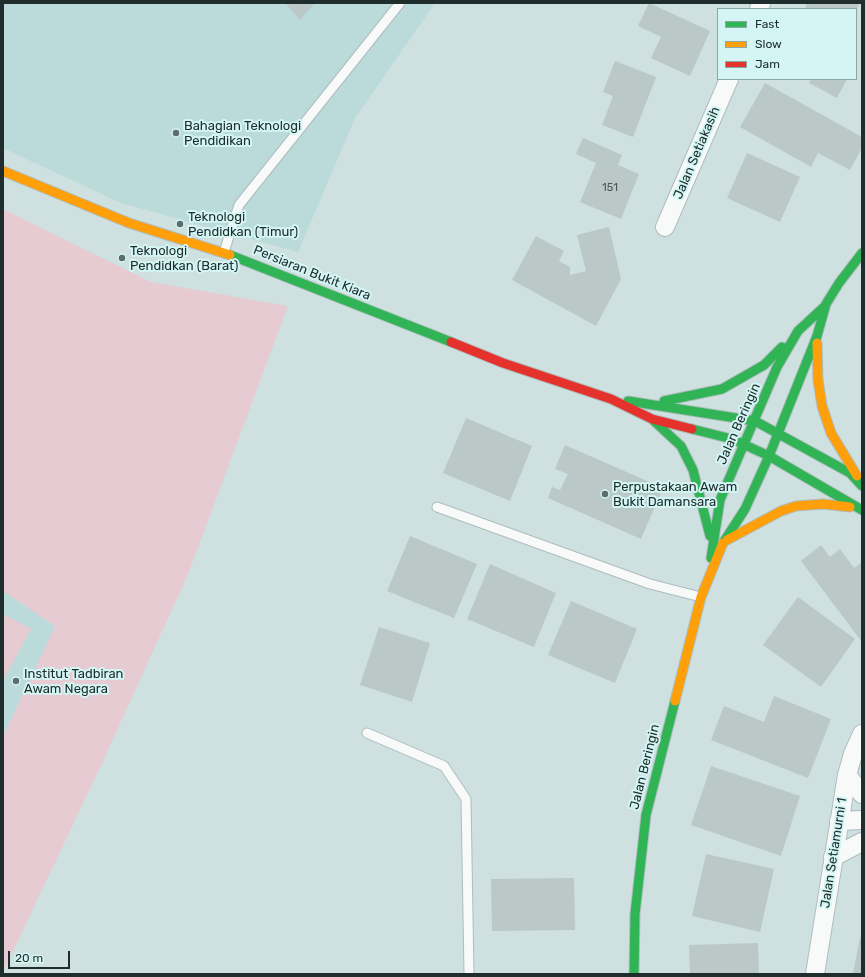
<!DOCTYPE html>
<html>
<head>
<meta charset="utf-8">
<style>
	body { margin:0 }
	#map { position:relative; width:865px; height:977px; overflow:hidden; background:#cee0e0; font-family:Rubik,sans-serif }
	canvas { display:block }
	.frame { position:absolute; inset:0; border:4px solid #202d2d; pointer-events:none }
	.legend { position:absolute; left:717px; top:8px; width:140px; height:72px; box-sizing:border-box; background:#d3f6f5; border:1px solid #8ba6a5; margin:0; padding:5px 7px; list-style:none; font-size:12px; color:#202d2d }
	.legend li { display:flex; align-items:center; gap:8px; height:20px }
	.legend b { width:20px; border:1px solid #8ba6a5 }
	.scale { position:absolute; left:8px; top:951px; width:62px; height:18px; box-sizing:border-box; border:2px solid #202d2d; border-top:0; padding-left:5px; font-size:12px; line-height:14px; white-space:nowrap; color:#202d2d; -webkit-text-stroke:3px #d3f6f5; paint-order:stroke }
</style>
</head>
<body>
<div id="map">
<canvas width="865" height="977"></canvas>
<div class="frame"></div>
<ul class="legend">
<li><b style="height:5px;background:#30b455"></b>Fast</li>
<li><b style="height:5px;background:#ff9f0a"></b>Slow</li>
<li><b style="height:5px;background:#e5322d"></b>Jam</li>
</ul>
<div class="scale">20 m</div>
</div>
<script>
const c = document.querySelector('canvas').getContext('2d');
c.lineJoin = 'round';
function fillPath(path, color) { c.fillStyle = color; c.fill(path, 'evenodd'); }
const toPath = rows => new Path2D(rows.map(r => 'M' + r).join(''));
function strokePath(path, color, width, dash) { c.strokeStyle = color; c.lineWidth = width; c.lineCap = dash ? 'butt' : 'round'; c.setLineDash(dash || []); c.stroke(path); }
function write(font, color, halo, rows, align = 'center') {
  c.font = font + ' Rubik,sans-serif'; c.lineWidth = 4; c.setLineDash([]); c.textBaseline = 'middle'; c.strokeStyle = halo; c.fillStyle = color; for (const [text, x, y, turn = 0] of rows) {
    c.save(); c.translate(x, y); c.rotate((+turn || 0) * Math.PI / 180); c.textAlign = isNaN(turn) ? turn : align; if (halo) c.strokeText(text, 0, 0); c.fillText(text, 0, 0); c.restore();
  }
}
const built = toPath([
	[3,3,435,3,355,118,298,252,121,203,3,148],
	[3,591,56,626,3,737]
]);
const green = toPath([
	[3,209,151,282,288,306,188,574,104,759,3,972,3,737,55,626,3,591],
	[3,614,31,629,3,681]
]);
const building = toPath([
	[285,3,315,3,300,20],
	[649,3,710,31,690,76,651,58,661,37,638,26],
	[807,3,860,3,856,12,856,9,805,9],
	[615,61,656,77,633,137,602,125,613,96,603,92],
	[811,79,847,79,837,98,809,83],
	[765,83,862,137,862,148,850,170,818,153,811,167,740,127],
	[583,138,622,155,618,165,639,174,621,219,580,202,596,163,576,154],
	[747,153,800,177,780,222,727,198],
	[609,227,621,279,596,326,512,280,536,236,564,251,559,261,570,267,570,275,586,271,577,235],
	[466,418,532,446,510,501,443,473],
	[565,445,663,488,641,539,548,498,552,487,560,490,568,474,555,469],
	[410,536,477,564,454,618,387,591],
	[821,545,830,557,840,549,854,568,862,562,862,642,801,561],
	[490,564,556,593,534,647,467,619],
	[798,597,855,639,821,687,763,645],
	[571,601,637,629,615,683,548,655],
	[379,627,430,643,412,702,360,685],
	[774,696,831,719,808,778,711,740,724,706,764,722],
	[711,766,800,796,781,856,691,825],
	[706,854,774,869,760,932,692,916],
	[574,878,575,930,492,931,491,879],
	[860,937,862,938,862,974,853,974],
	[758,943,759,974,690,974,689,945]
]);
const lane = toPath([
	[224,252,239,205,400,3],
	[437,507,650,584,701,597],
	[367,733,444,766,466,799,469,974]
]);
const street = toPath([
	[759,9,761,3],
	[665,227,729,79],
	[847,775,862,794],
	[839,821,862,820],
	[833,857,862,842],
	[815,974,847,775,853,754,862,734]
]);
const fast = toPath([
	[230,255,451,342],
	[628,401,755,421,850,473,862,486],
	[664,401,722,389,764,365,782,347],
	[654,421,681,446,693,470,710,536],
	[692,429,732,439,769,456,862,510],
	[723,543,745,509,769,456,817,336,826,304,839,283,862,253],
	[711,558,720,500,777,367,798,331,825,306],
	[634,974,635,914,646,815,675,701]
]);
const slow = toPath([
	[3,171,129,223,230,255],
	[817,343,818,380,822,406,831,433,857,476],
	[727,540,781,511,796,506,823,504,850,507],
	[675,701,701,597,723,543]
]);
const jam = toPath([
	[451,342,503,363,611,399,652,419,692,429]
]);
const markers = [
	[176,133,4,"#5d6c6c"],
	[180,224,4,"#5d6c6c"],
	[122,258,4,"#5d6c6c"],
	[605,494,4,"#5d6c6c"],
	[16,681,4,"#5d6c6c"]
];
const numberNames = [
	["151",610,188]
];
const poiNames = [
	["Bahagian Teknologi",184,126],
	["Pendidikan",184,141],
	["Teknologi",188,217],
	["Pendidkan (Timur)",188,232],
	["Teknologi",130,251],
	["Pendidkan (Barat)",130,266],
	["Perpustakaan Awam",613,487],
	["Bukit Damansara",613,502],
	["Institut Tadbiran",24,674],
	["Awam Negara",24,689]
];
const streetNames = [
	["Jalan Setiakasih",697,153,-67],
	["Persiaran Bukit Kiara",312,273,22],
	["Jalan Beringin",739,424,-66],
	["Jalan Beringin",645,767,-76],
	["Jalan Setiamurni 1",834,853,-81]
];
fillPath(built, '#bbdada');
fillPath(green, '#e6cbd2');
fillPath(building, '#bac8c8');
strokePath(lane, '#aebcbc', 11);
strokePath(street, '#aebcbc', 20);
strokePath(fast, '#aebcbc', 11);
strokePath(slow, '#aebcbc', 11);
strokePath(jam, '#aebcbc', 11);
strokePath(lane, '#f8fafa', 9);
strokePath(street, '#f8fafa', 18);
strokePath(fast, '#30b455', 9);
strokePath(slow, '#ff9f0a', 9);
strokePath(jam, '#e5322d', 9);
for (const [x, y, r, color] of markers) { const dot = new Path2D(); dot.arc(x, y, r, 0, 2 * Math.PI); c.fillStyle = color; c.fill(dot); strokePath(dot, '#d3f6f5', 1.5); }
write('11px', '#475454', null, numberNames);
write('13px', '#202d2d', '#d3f6f5', poiNames, 'left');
write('13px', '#202d2d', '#d3f6f5', streetNames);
</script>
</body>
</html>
